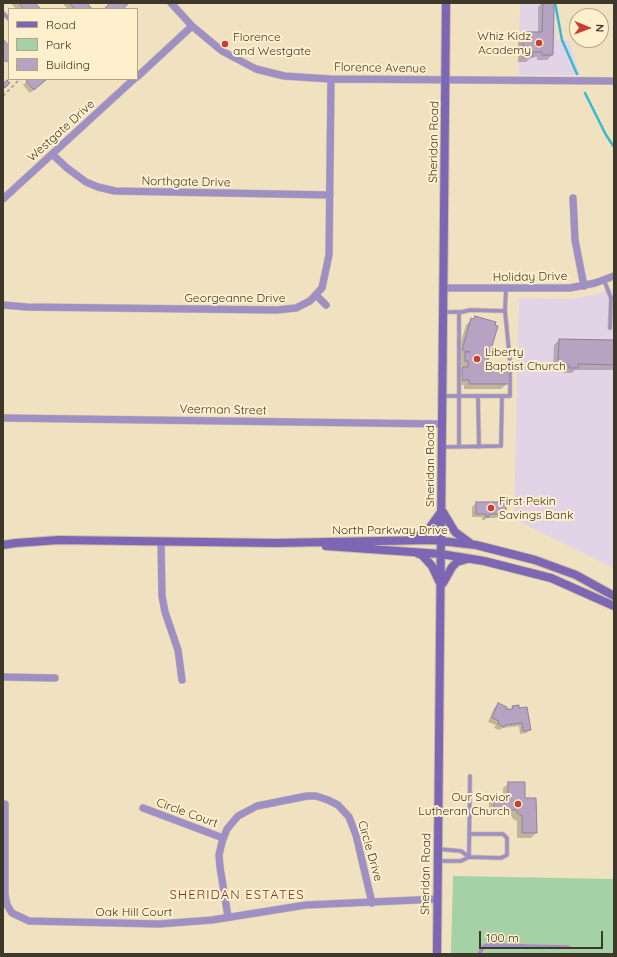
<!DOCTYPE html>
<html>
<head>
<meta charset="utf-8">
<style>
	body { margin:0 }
	#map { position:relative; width:617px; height:957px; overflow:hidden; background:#f0e1c0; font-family:Quicksand,sans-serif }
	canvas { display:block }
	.frame { position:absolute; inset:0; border:4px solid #3e382b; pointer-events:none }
	.legend { position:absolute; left:8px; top:8px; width:130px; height:72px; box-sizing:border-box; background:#feefcd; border:1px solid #b1a68c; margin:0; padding:5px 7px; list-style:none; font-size:12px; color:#3e382b }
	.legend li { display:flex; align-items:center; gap:8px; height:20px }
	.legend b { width:20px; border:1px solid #b1a68c }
	.north { position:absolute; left:569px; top:8px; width:40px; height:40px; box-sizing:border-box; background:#feefcd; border:1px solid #b1a68c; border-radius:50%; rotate:91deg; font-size:11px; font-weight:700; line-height:16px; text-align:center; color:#3e382b }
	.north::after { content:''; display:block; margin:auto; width:14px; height:18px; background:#ca3d33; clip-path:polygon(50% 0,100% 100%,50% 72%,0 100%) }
	.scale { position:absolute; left:479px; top:931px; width:124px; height:18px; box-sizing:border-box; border:2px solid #3e382b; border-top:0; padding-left:5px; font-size:12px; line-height:14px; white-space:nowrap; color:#3e382b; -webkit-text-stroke:3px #feefcd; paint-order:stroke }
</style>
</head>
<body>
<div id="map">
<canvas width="617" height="957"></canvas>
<div class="frame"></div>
<ul class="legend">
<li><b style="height:5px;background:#7d66b3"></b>Road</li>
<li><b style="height:11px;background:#a4d1a5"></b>Park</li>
<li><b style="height:11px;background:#b5a3c1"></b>Building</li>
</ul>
<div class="north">N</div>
<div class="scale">100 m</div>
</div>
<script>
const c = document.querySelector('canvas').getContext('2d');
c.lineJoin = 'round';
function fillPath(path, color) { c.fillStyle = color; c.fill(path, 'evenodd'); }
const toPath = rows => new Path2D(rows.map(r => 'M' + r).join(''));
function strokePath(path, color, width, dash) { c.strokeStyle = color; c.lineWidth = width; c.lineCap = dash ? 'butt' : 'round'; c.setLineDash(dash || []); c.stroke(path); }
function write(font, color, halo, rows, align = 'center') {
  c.font = font + ' Quicksand,sans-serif'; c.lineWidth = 4; c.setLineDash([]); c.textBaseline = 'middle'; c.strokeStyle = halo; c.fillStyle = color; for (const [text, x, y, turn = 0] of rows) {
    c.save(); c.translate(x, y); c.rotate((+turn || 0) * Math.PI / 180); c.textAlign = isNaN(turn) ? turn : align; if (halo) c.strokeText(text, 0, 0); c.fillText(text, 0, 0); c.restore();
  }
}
const education = toPath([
	[520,3,555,3,556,40,569,41,580,75,519,75],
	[614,288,614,568,514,519,519,298,570,299,595,295]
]);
const green = toPath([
	[453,876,614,879,614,954,451,954]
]);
const shadow = toPath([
	[11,3,33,3,38,9,16,9],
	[62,3,86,3,92,9,68,9],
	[542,3,553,3,552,55,547,60,537,60,537,57,532,57,526,62,518,62,518,39,524,33,538,33,538,7],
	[29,79,46,79,30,93,23,85],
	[475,317,486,364,507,384,501,389,464,389,464,385,457,385,457,373,463,366,460,366,460,358,462,356,457,355,466,325],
	[559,340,614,341,614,370,575,370,572,373,564,373,564,370,553,369,554,345],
	[476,503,505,514,501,518,487,518,484,520,482,520,482,517,472,517,472,507],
	[498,704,504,710,510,710,513,707,530,730,526,733,520,734,519,726,502,728,500,730,494,728,496,725,488,722,494,708],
	[509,783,524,799,536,833,531,838,517,838,517,821,513,819,511,815,489,815,489,802,494,797,503,797,503,788]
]);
const stream = toPath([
	[555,3,562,40,577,74],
	[585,93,606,135,614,147]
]);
const building = toPath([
	[19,3,35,3,41,9,24,9,19,3],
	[69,3,87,3,92,9,75,9,69,3],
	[110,3,129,3,123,9,104,9,110,3],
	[543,3,554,3,553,55,542,55,542,52,533,52,533,57,523,57,523,32,542,32,543,3],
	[3,39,9,46,9,60,6,62,3,59,3,39],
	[28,79,47,79,34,90,26,81,28,79],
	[7,80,10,83,5,88,3,84,7,80],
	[475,316,496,322,495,325,498,326,487,363,508,363,508,384,469,384,469,380,462,380,462,367,468,367,468,361,465,361,465,352,470,352,462,350,471,318,474,319,475,316],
	[559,339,614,340,614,365,578,364,578,368,569,368,569,365,558,364,559,339],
	[476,502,506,502,506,514,489,514,489,517,486,517,486,514,476,514,476,502],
	[498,703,507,707,506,709,513,709,512,706,519,705,519,708,527,707,531,730,523,731,522,723,505,725,504,727,498,724,499,721,492,718,498,703],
	[508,782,525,782,525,798,536,798,537,833,522,833,522,816,518,814,516,810,494,810,494,796,508,796,508,782]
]);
const path = toPath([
	[3,96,20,79]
]);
const lane = toPath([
	[3,13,9,19],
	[604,280,611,298,614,298],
	[444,312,462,312,470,310,505,311],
	[610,328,611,298],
	[443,396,510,396,510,361,505,311,506,288],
	[478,397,479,447],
	[442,447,501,446,502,397],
	[459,447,459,312],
	[438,849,461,851,469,857],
	[469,857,470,776],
	[439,861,461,861,469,857,501,858,507,855,507,838,503,834,469,834],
	[479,954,484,946,488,945,568,947]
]);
const street = toPath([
	[171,3,192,26,222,51,256,69,284,76,331,79,614,81],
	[137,77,192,26],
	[52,154,67,168,86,182,98,187,115,191,330,195],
	[573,198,575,240,584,286],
	[3,199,134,79],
	[444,288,570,288,595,283,614,276],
	[317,296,326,305],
	[3,305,27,307,277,310,296,308,310,301,322,288,329,255,331,79],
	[3,418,442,424],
	[161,542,162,596,165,612,178,650,182,680],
	[3,677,55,678],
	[5,804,5,895,7,905,12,913,29,921,159,924,212,920,306,905,438,899],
	[143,808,223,838],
	[228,917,220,867,219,855,222,842,227,829,238,816,257,806,307,796,316,796,328,800,338,805,349,817,356,835,372,903]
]);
const secondary = toPath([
	[443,512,455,532,470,543],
	[415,538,428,530,441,512],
	[3,545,16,543,59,540,276,543,432,540,476,545,535,560,576,575,614,596],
	[326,546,441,554,484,561,551,578,614,606],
	[417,553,422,555,432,566,439,581],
	[443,583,452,567,457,562,467,559],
	[437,954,446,3]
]);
const markers = [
	[539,43,4,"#ca3d33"],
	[225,44,4,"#ca3d33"],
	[477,359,4,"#ca3d33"],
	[491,508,4,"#ca3d33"],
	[518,804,4,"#ca3d33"]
];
const poiNames = [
	["Whiz Kidz",531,36,"right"],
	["Academy",531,50,"right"],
	["Florence",233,37],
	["and Westgate",233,51],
	["Liberty",485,352],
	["Baptist Church",485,366],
	["First Pekin",499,501],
	["Savings Bank",499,515],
	["Our Savior",510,797,"right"],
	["Lutheran Church",510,811,"right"]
];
const streetNames = [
	["Florence Avenue",380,68,1],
	["Westgate Drive",61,131,-42],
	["Sheridan Road",434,142,-89],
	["Northgate Drive",186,182,1],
	["Holiday Drive",530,277,-1],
	["Georgeanne Drive",235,298],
	["Veerman Street",223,410,1],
	["Sheridan Road",430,466,-90],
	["North Parkway Drive",390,530],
	["Circle Court",187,813,20],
	["Circle Drive",370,851,74],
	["Sheridan Road",426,874,-89],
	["Oak Hill Court",134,912]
];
const neighbourhoodNames = [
	["SHERIDAN ESTATES",237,895]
];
fillPath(education, '#e2d3e6');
fillPath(green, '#a4d1a5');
fillPath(shadow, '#0003');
strokePath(stream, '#35bbcd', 2.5);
fillPath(building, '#b5a3c1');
strokePath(building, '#91809c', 1);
strokePath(lane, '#ccbfa2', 5);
strokePath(street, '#ccbfa2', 8);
strokePath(secondary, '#ccbfa2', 10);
strokePath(path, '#a69b82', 1.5, [3, 3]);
strokePath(lane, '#9e90c4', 3.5);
strokePath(street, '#9e90c4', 7);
strokePath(secondary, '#7d66b3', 8);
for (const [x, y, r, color] of markers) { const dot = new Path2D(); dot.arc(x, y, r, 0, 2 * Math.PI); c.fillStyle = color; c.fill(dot); strokePath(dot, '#feefcd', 1.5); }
write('12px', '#3e382b', '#feefcd', poiNames, 'left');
write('12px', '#3e382b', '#feefcd', streetNames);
c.letterSpacing = '1px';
write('13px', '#7b352d', '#feefcd', neighbourhoodNames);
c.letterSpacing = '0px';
</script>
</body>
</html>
